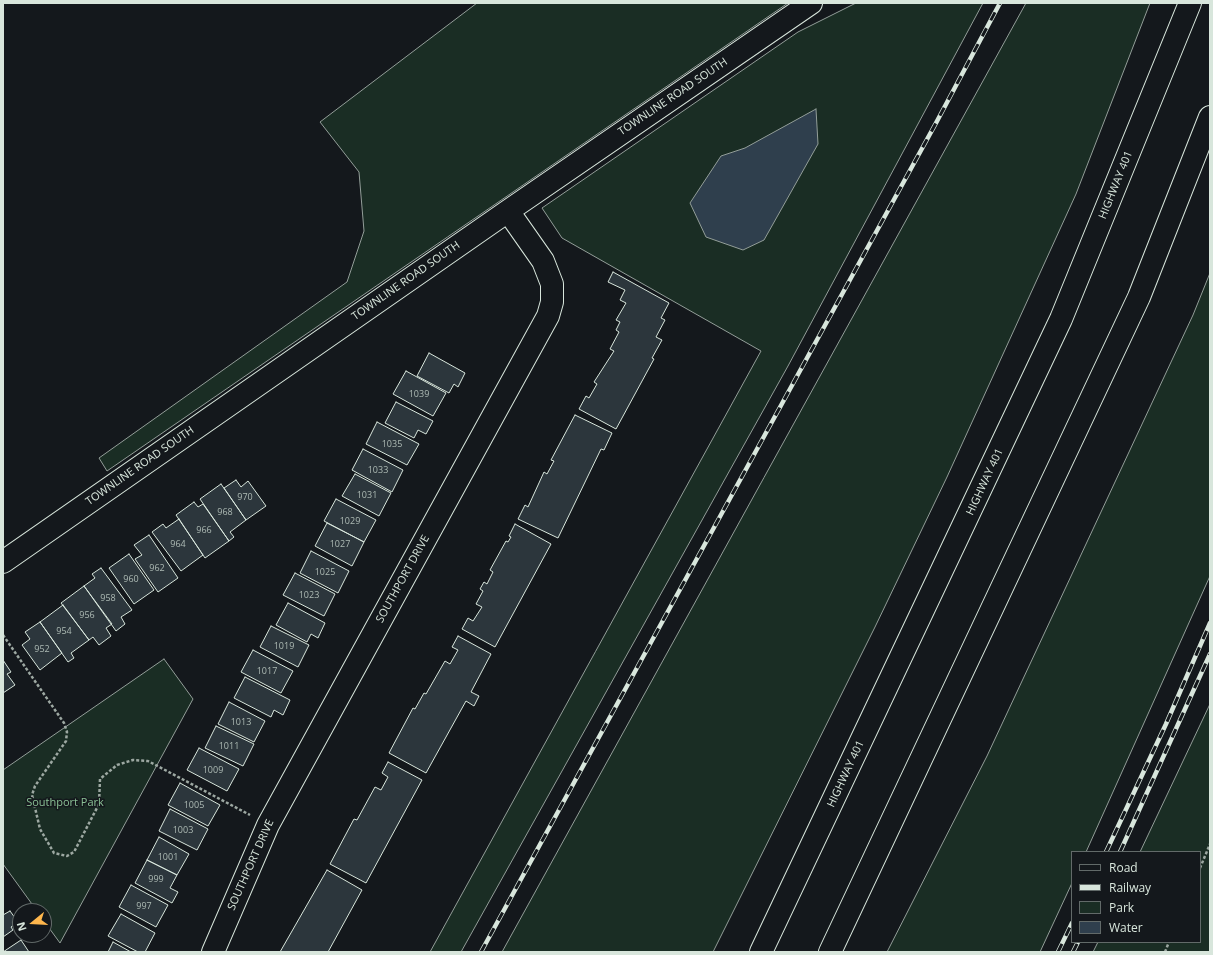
<!DOCTYPE html>
<html>
<head>
<meta charset="utf-8">
<style>
	body { margin:0 }
	#map { position:relative; width:1213px; height:955px; overflow:hidden; background:#14181c; font-family:"Open Sans",sans-serif }
	canvas { display:block }
	.frame { position:absolute; inset:0; border:4px solid #d8e6dc; pointer-events:none }
	.legend { position:absolute; left:1071px; top:851px; width:130px; height:92px; box-sizing:border-box; background:#14181c; border:1px solid #626a69; margin:0; padding:5px 7px; list-style:none; font-size:12px; color:#d8e6dc }
	.legend li { display:flex; align-items:center; gap:8px; height:20px }
	.legend b { width:20px; border:1px solid #626a69 }
	.north { position:absolute; left:12px; top:903px; width:40px; height:40px; box-sizing:border-box; background:#14181c; border:1px solid #626a69; border-radius:50%; rotate:252deg; font-size:11px; font-weight:700; line-height:16px; text-align:center; color:#d8e6dc }
	.north::after { content:''; display:block; margin:auto; width:14px; height:18px; background:#ffb74d; clip-path:polygon(50% 0,100% 100%,50% 72%,0 100%) }
</style>
</head>
<body>
<div id="map">
<canvas width="1213" height="955"></canvas>
<div class="frame"></div>
<ul class="legend">
<li><b style="height:5px;background:#14181c"></b>Road</li>
<li><b style="height:5px;background:#d8e6dc"></b>Railway</li>
<li><b style="height:11px;background:#1a2d24"></b>Park</li>
<li><b style="height:11px;background:#2f3f4d"></b>Water</li>
</ul>
<div class="north">N</div>
</div>
<script>
const c = document.querySelector('canvas').getContext('2d');
c.lineJoin = 'round';
function fillPath(path, color) { c.fillStyle = color; c.fill(path, 'evenodd'); }
const toPath = rows => new Path2D(rows.map(r => 'M' + r).join(''));
function strokePath(path, color, width, dash) { c.strokeStyle = color; c.lineWidth = width; c.lineCap = dash ? 'butt' : 'round'; c.setLineDash(dash || []); c.stroke(path); }
function write(font, color, halo, rows, align = 'center') {
  c.font = font + ' "Open Sans",sans-serif'; c.lineWidth = 3; c.setLineDash([]); c.textBaseline = 'middle'; c.strokeStyle = halo; c.fillStyle = color; for (const [text, x, y, turn = 0] of rows) {
    c.save(); c.translate(x, y); c.rotate((+turn || 0) * Math.PI / 180); c.textAlign = isNaN(turn) ? turn : align; if (halo) c.strokeText(text, 0, 0); c.fillText(text, 0, 0); c.restore();
  }
}
const green = toPath([
	[477,3,788,3,107,471,99,458,347,282,364,231,359,172,320,122,477,3],
	[856,3,983,3,788,366,461,952,430,952,761,351,562,238,542,208,798,32,856,3],
	[1026,3,1150,3,1076,194,947,477,875,627,713,952,502,952,1026,3],
	[1210,273,1210,576,1086,852,1072,852,1072,883,1040,952,887,952,987,756,1193,315,1210,273],
	[164,659,193,699,60,943,44,921,44,911,37,911,3,864,3,770,164,659],
	[1210,704,1210,952,1093,952,1098,942,1200,942,1200,852,1140,852,1210,704]
]);
const water = toPath([
	[816,109,818,144,764,240,743,250,706,237,690,203,721,156,745,148,816,109]
]);
const building = toPath([
	[613,272,669,303,661,318,665,320,656,337,662,340,652,358,654,359,616,429,579,409,586,396,589,398,597,384,594,382,614,351,610,349,619,332,616,330,620,322,616,320,626,303,620,300,625,290,608,282,613,272],
	[429,353,465,373,458,387,454,384,449,393,417,376,429,353],
	[406,371,446,393,433,416,393,394,406,371],
	[396,402,433,421,426,434,418,430,414,438,385,423,396,402],
	[575,415,612,433,604,450,601,449,558,538,518,519,525,505,528,507,544,472,547,474,554,461,551,460,575,415],
	[377,422,419,444,407,465,366,444,377,422],
	[363,449,403,470,392,492,352,470,363,449],
	[355,474,391,493,379,516,342,496,355,474],
	[236,480,241,487,248,481,266,506,246,520,224,488,236,480],
	[221,484,246,520,230,532,234,537,229,541,200,499,221,484],
	[336,499,376,520,364,542,324,521,336,499],
	[194,502,198,507,203,504,229,541,205,558,176,515,194,502],
	[179,519,203,555,181,571,152,532,163,524,166,528,179,519],
	[327,523,364,542,352,566,315,546,327,523],
	[515,524,551,544,495,647,462,629,468,618,473,621,482,607,476,604,483,591,480,589,484,582,487,584,493,572,490,570,506,541,508,542,511,537,509,536,515,524],
	[149,535,178,578,158,592,135,559,142,555,134,545,149,535],
	[311,551,349,571,338,593,300,573,311,551],
	[129,554,154,590,134,604,109,568,129,554],
	[101,568,132,610,121,617,125,624,116,631,84,586,95,578,92,574,101,568],
	[295,573,335,594,324,616,283,595,295,573],
	[84,586,112,624,106,628,111,636,99,645,93,637,89,640,61,603,84,586],
	[288,603,325,623,318,638,311,634,307,642,276,625,288,603],
	[63,605,89,640,71,653,74,658,68,662,40,622,63,605],
	[40,622,62,653,40,670,22,645,30,639,25,632,40,622],
	[271,626,309,645,298,667,260,647,271,626],
	[458,636,491,654,471,692,479,696,474,706,466,701,426,773,389,753,413,708,415,709,424,693,426,694,445,661,450,664,458,650,452,647,458,636],
	[253,650,293,671,281,693,241,672,253,650],
	[3,660,11,672,7,674,15,685,3,693,3,660],
	[245,677,290,700,283,715,274,710,271,717,234,698,245,677],
	[229,702,265,721,254,742,218,724,229,702],
	[216,726,254,744,243,766,205,748,216,726],
	[199,748,239,769,227,791,187,770,199,748],
	[388,762,422,780,366,883,330,864,354,819,357,820,375,787,381,790,388,777,382,773,388,762],
	[180,783,220,805,208,826,168,805,180,783],
	[170,809,208,829,197,850,159,831,170,809],
	[159,837,189,854,177,875,147,860,159,837],
	[147,860,177,875,170,888,178,892,172,903,135,883,147,860],
	[327,870,362,890,328,952,280,952,327,870],
	[131,885,168,905,156,927,119,907,131,885],
	[10,911,18,922,11,927,13,930,3,937,3,915,10,911],
	[121,914,155,933,145,952,138,952,108,936,121,914],
	[21,940,29,952,3,952,21,940],
	[113,942,131,952,108,952,113,942]
]);
const path = toPath([
	[3,635,64,723,67,732,66,741,35,786,32,795,40,829,54,853,67,856,74,852,99,804,100,779,117,765,133,760,148,761,250,815],
	[1200,868,1210,844],
	[1165,952,1169,942]
]);
const minor = toPath([
	[3,562,508,211,811,3],
	[213,952,268,825,548,316,552,302,552,284,543,261,508,211]
]);
const highway = toPath([
	[761,952,1061,319,1190,3],
	[830,952,1139,297,1210,117]
]);
const rail = toPath([
	[1106,852,1166,724,1210,623],
	[1120,852,1210,654],
	[481,952,936,123,1000,3],
	[1058,952,1072,923],
	[1073,952,1078,942]
]);
const numberNames = [
	["1039",419,394],
	["1035",392,444],
	["1033",378,470],
	["1031",367,495],
	["970",245,497],
	["968",225,512],
	["1029",350,521],
	["966",204,530],
	["964",178,544],
	["1027",340,544],
	["962",157,568],
	["1025",325,572],
	["960",131,579],
	["1023",309,595],
	["958",108,598],
	["956",87,615],
	["954",64,631],
	["1019",284,646],
	["952",42,649],
	["1017",267,671],
	["1013",241,722],
	["1011",229,746],
	["1009",213,770],
	["1005",194,805],
	["1003",183,830],
	["1001",168,857],
	["999",156,879],
	["997",144,906]
];
const streetNames = [
	["TOWNLINE ROAD SOUTH",673,97,-34],
	["HIGHWAY 401",1116,185,-68],
	["TOWNLINE ROAD SOUTH",406,281,-35],
	["TOWNLINE ROAD SOUTH",140,466,-35],
	["HIGHWAY 401",985,482,-65],
	["SOUTHPORT DRIVE",403,579,-61],
	["HIGHWAY 401",846,774,-65],
	["SOUTHPORT DRIVE",251,865,-66]
];
const parkNames = [
	["Southport Park",65,803]
];
fillPath(green, '#1a2d24');
strokePath(green, '#939e99', 1);
fillPath(water, '#2f3f4d');
strokePath(water, '#939e99', 1);
fillPath(building, '#2c363c');
strokePath(building, '#d8e6dc', 1);
strokePath(minor, '#d8e6dc', 24);
strokePath(highway, '#d8e6dc', 24);
strokePath(path, '#9da8a2', 2.5, [3, 2]);
strokePath(minor, '#14181c', 22);
strokePath(highway, '#14181c', 22);
strokePath(rail, '#d8e6dc', 4.5);
strokePath(rail, '#14181c', 3, [9]);
write('9px', '#adbab4', null, numberNames);
write('11px', '#d8e6dc', '#14181c', streetNames);
write('11px', '#8ac095', '#14181c', parkNames);
</script>
</body>
</html>
